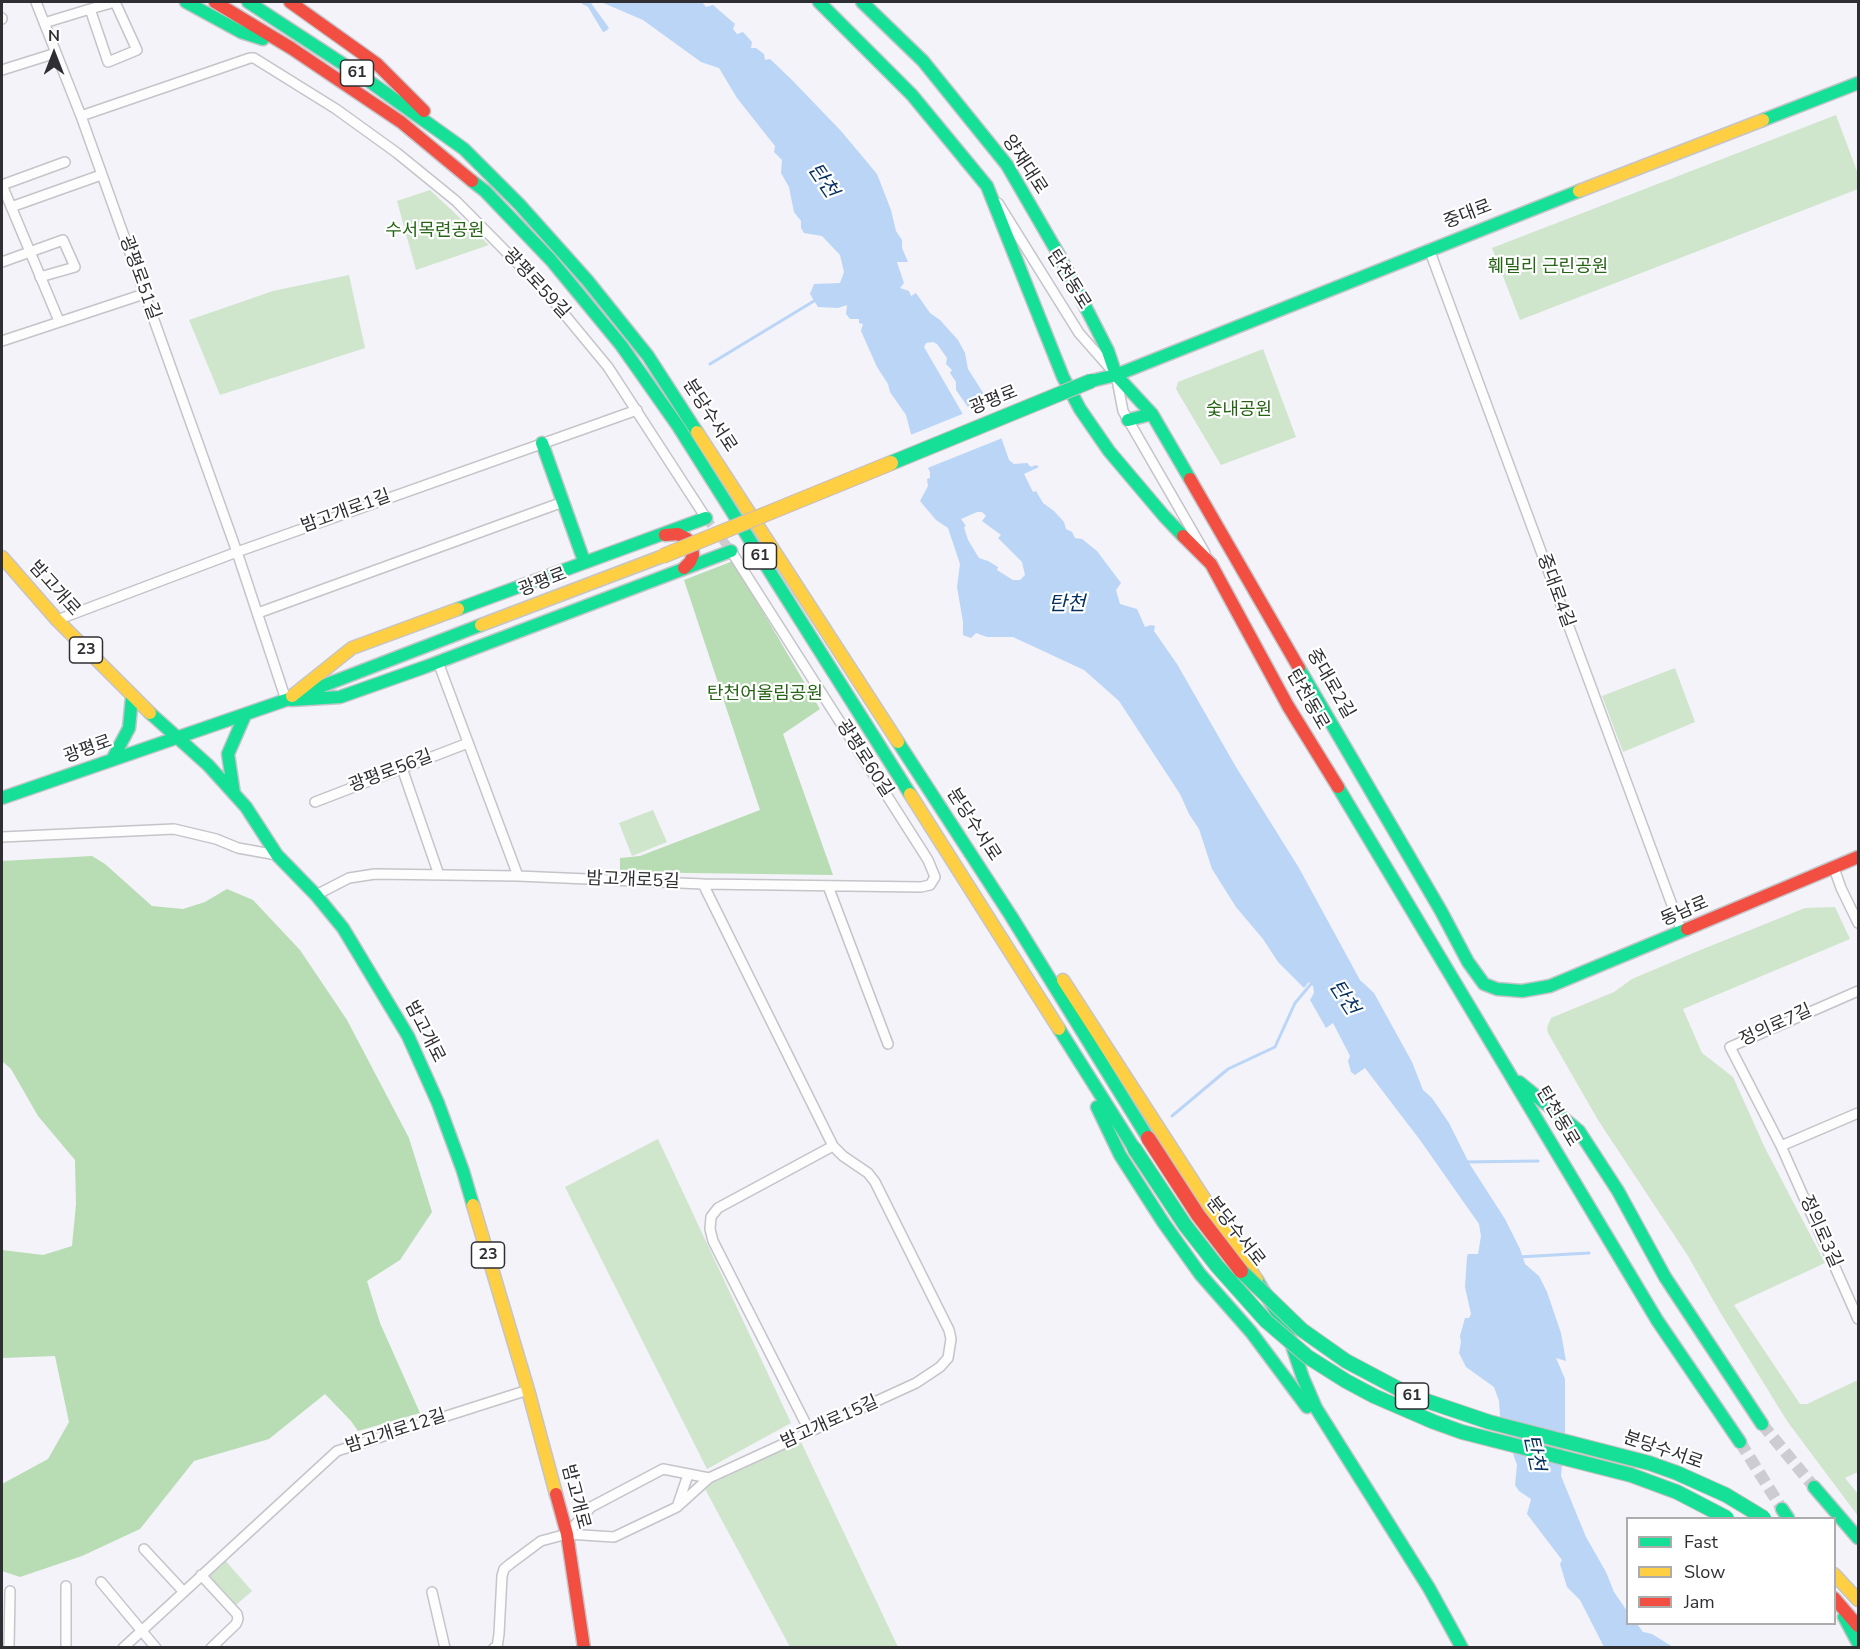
<!DOCTYPE html>
<html>
<head>
<meta charset="utf-8">
<style>
	body { margin:0 }
	#map { position:relative; width:1860px; height:1649px; overflow:hidden; background:#f3f3f9; font-family:"Nunito Sans",sans-serif }
	canvas { display:block }
	.frame { position:absolute; inset:0; border:3px solid #2f2f33; pointer-events:none }
	.legend { position:absolute; left:1626px; top:1517px; width:210px; height:108px; box-sizing:border-box; background:#fff; border:2px solid #acacad; margin:0; padding:8px 10px; list-style:none; font-size:18px; color:#2f2f33 }
	.legend li { display:flex; align-items:center; gap:12px; height:30px }
	.legend b { width:30px; border:2px solid #acacad }
	.north { position:absolute; left:24px; top:24px; width:60px; height:60px; -webkit-text-stroke:4px #fff; paint-order:stroke; rotate:0deg; font-size:16px; font-weight:700; line-height:24px; text-align:center; color:#2f2f33 }
	.north::after { content:''; display:block; margin:auto; width:21px; height:27px; background:#2f2f33; clip-path:polygon(50% 0,100% 100%,50% 72%,0 100%) }
</style>
</head>
<body>
<div id="map">
<canvas width="1860" height="1649"></canvas>
<div class="frame"></div>
<ul class="legend">
<li><b style="height:8px;background:#16e098"></b>Fast</li>
<li><b style="height:8px;background:#ffcf43"></b>Slow</li>
<li><b style="height:8px;background:#f24e42"></b>Jam</li>
</ul>
<div class="north">N</div>
</div>
<script>
const c = document.querySelector('canvas').getContext('2d');
c.lineJoin = 'round';
function fillPath(path, color) { c.fillStyle = color; c.fill(path, 'evenodd'); }
const toPath = rows => new Path2D(rows.map(r => 'M' + r).join(''));
function strokePath(path, color, width, dash) { c.strokeStyle = color; c.lineWidth = width; c.lineCap = dash ? 'butt' : 'round'; c.setLineDash(dash || []); c.stroke(path); }
function write(font, color, halo, rows, align = 'center') {
  c.font = font + ' "Nunito Sans","Noto Sans KR",sans-serif'; c.lineWidth = 4.5; c.setLineDash([]); c.textBaseline = 'middle'; c.strokeStyle = halo; c.fillStyle = color; for (const [text, x, y, turn = 0] of rows) {
    c.save(); c.translate(x, y); c.rotate((+turn || 0) * Math.PI / 180); c.textAlign = isNaN(turn) ? turn : align; if (halo) c.strokeText(text, 0, 0); c.fillText(text, 0, 0); c.restore();
  }
}
const green = toPath([
	[1836,115,1858,174,1858,189,1520,320,1492,248],
	[430,190,489,245,416,270,397,201],
	[349,275,365,348,220,395,189,320,273,291],
	[1263,349,1296,437,1221,465,1176,389,1178,382],
	[1675,668,1695,722,1623,752,1602,696],
	[653,810,667,842,632,856,619,823],
	[1835,907,1850,939,1683,1009,1702,1053,1733,1077,1765,1148,1825,1263,1734,1305,1800,1404,1807,1404,1858,1380,1858,1472,1845,1478,1858,1494,1858,1516,1787,1421,1720,1312,1688,1256,1598,1120,1548,1033,1547,1028,1551,1018,1614,992,1632,979,1698,951,1805,908],
	[658,1139,791,1423,707,1469,565,1187],
	[801,1442,898,1647,790,1647,704,1487],
	[224,1559,252,1591,236,1605,207,1573]
]);
const forest = toPath([
	[733,561,820,709,783,734,833,875,620,872,620,858,640,856,760,810,684,580],
	[92,856,105,864,152,906,183,909,205,902,227,889,253,900,300,950,347,1020,409,1138,432,1212,400,1260,367,1281,380,1323,420,1413,358,1431,351,1421,325,1394,269,1439,194,1461,140,1529,82,1556,20,1577,2,1571,2,1484,48,1459,69,1422,55,1356,2,1358,2,1250,43,1255,72,1246,76,1204,75,1160,38,1116,11,1069,2,1061,2,861]
]);
const water = toPath([
	[579,2,591,3,609,28,606,31,603,32,588,7],
	[601,2,702,2,706,7,713,5,735,24,733,29,737,34,743,32,752,42,751,48,756,48,764,54,765,60,770,59,792,80,841,131,877,174,891,210,896,231,902,240,902,248,908,262,897,262,904,283,900,288,909,291,911,296,916,293,930,313,940,320,958,340,965,353,968,369,989,402,1009,460,1014,464,1027,463,1031,467,1036,465,1039,467,1024,474,1033,492,1036,491,1043,503,1054,511,1064,522,1066,529,1072,532,1075,538,1082,539,1097,551,1121,583,1116,590,1120,604,1137,609,1145,627,1151,625,1155,626,1154,631,1177,664,1236,767,1299,868,1360,980,1374,993,1412,1062,1423,1090,1432,1098,1449,1123,1469,1163,1505,1219,1520,1249,1525,1264,1539,1276,1547,1292,1561,1333,1566,1361,1556,1358,1565,1379,1565,1431,1561,1476,1586,1537,1606,1572,1614,1592,1627,1611,1628,1624,1637,1624,1643,1632,1652,1634,1673,1647,1604,1647,1580,1600,1567,1587,1560,1564,1562,1560,1527,1514,1531,1499,1519,1491,1515,1485,1517,1465,1500,1416,1499,1401,1494,1387,1466,1367,1459,1353,1461,1342,1460,1336,1465,1318,1469,1318,1471,1314,1465,1287,1467,1257,1468,1254,1478,1254,1481,1236,1479,1224,1420,1140,1365,1068,1355,1075,1351,1072,1348,1061,1350,1056,1333,1023,1326,1028,1310,1000,1314,993,1313,986,1309,982,1304,988,1278,962,1263,939,1236,907,1212,869,1199,829,1189,814,1180,794,1119,701,1084,670,1013,637,987,637,976,633,971,638,963,635,963,622,957,587,960,564,948,528,936,520,920,501,928,486,927,479,930,478,930,472,911,434,906,415,890,392,888,384,877,367,861,331,863,324,859,323,859,319,850,319,846,314,847,305,838,308,818,307,810,294,814,284,840,283,844,272,840,255,822,236,804,233,801,228,801,221,794,212,789,187,781,173,782,160,774,152,775,146,737,98,719,68,701,62,643,20],
	[933,342,937,344,947,358,946,364,952,370,950,373,956,382,956,390,972,413,964,416,924,347,926,343],
	[977,512,982,512,986,516,982,521,1001,535,998,538,1022,562,1025,575,1020,580,1013,580,997,570,998,567,988,561,979,558,968,540,964,527,966,526,961,519]
]);
const pier = toPath([
	[992,402,1005,437,925,469,908,436]
]);
const stream = toPath([
	[710,364,814,301],
	[1172,1116,1228,1069,1275,1047,1295,1003,1311,984],
	[1464,1162,1538,1161],
	[1519,1257,1589,1253]
]);
const streetTunnel = toPath([
	[706,518,731,551]
]);
const secondaryTunnel = toPath([
	[1762,1424,1814,1487],
	[1740,1442,1782,1509]
]);
const street = toPath([
	[36,2,81,116],
	[2,18,2,19],
	[44,23,90,9,115,2,137,50,108,62,90,9],
	[2,70,56,53],
	[2,185,59,321],
	[2,185,65,162],
	[998,203,1079,333,1116,375,1123,411,1205,553],
	[11,207,101,175],
	[1429,249,1682,932],
	[2,262,63,240,75,267,40,277],
	[2,341,144,294],
	[258,613,563,502],
	[57,620,237,552,637,410],
	[438,662,518,876],
	[286,700,237,552,81,116,250,58,254,58,336,109,397,153,456,201,546,292,608,367,706,518],
	[402,768,439,875],
	[315,802,468,743],
	[2,837,174,829,216,839,238,848,277,855],
	[1834,868,1841,888,1858,923],
	[703,884,833,1146],
	[828,886,888,1044],
	[316,895,349,878,375,874,518,876,703,884,921,887,930,885,935,877,928,860,731,551],
	[1858,991,1730,1047,1781,1146,1858,1319],
	[1781,1146,1858,1113],
	[677,1507,709,1478],
	[567,1534,591,1507,663,1469,709,1478,916,1383,940,1367,948,1358,951,1339,949,1330,875,1182,868,1173,843,1156,833,1146,718,1208,711,1217,710,1229,713,1241,810,1432],
	[144,1549,183,1591],
	[201,1575,237,1614,238,1619,236,1624,211,1648],
	[101,1582,156,1648],
	[432,1592,445,1648],
	[9,1648,10,1591],
	[66,1648,66,1586],
	[123,1648,337,1451,528,1390],
	[494,1648,497,1647,499,1634,502,1576,504,1569,510,1564,541,1541,567,1534,614,1537,677,1507,688,1475]
]);
const fast = toPath([
	[186,2,241,32,263,39],
	[248,2,366,79,464,149,519,204,587,280,648,356,697,432],
	[819,2,912,95,987,186,1063,377,1080,409,1109,451,1164,516,1183,536],
	[862,2,923,61,1007,165,1059,255,1108,351,1116,375,1152,414,1190,479],
	[1763,120,1858,83],
	[472,181,485,191,551,260,621,345,678,426,910,794],
	[1116,375,1579,191],
	[1091,381,1116,375],
	[1128,420,1152,414],
	[542,443,584,561],
	[458,609,706,518],
	[1299,668,1441,911,1468,962,1484,984,1497,989,1522,991,1550,986,1687,929],
	[291,700,340,697,425,667,731,551],
	[150,713,208,765,246,807,277,855,316,895,343,928,408,1036,438,1103,463,1171,473,1205],
	[898,742,1011,916,1148,1138],
	[112,760,129,728,132,697],
	[1338,787,1657,1320,1740,1442],
	[234,794,228,754,245,715],
	[2,798,286,700,481,625],
	[1059,1029,1134,1148],
	[1519,1082,1579,1131,1618,1191,1665,1277,1762,1424],
	[1097,1107,1120,1155,1163,1222,1200,1274,1251,1332,1307,1407],
	[1257,1280,1286,1328,1303,1378,1316,1408,1429,1588,1462,1648],
	[1814,1487,1858,1538],
	[1782,1509,1788,1518],
	[1844,1617,1858,1643]
]);
const slow = toPath([
	[1579,191,1763,120],
	[697,432,898,742],
	[2,557,57,620,150,713],
	[481,625,663,556],
	[292,696,352,648,458,609],
	[910,794,1059,1029],
	[1063,980,1257,1280],
	[473,1205,528,1390,556,1494],
	[1834,1574,1858,1600]
]);
const jam = toPath([
	[215,2,291,48,401,122,472,181],
	[290,2,377,64,424,111],
	[1190,479,1299,668],
	[665,535,678,534,687,539,692,546,693,555,690,562,684,568],
	[1183,536,1211,564,1288,706,1338,787],
	[1687,929,1858,857],
	[556,1494,567,1534,584,1648],
	[1834,1598,1858,1626]
]);
const fastBridge = toPath([
	[891,463,1091,381],
	[1134,1148,1185,1225,1217,1266,1266,1321,1308,1357,1346,1381,1374,1396,1434,1422,1462,1432,1631,1475,1677,1492,1727,1518],
	[1241,1271,1302,1330,1346,1361,1412,1396,1489,1422,1649,1463,1677,1473,1726,1495,1764,1518]
]);
const slowBridge = toPath([
	[663,556,891,463]
]);
const jamBridge = toPath([
	[1148,1138,1198,1215,1241,1271]
]);
const shields = [
	[357,73,33],
	[760,556,33],
	[86,650,33],
	[488,1255,33],
	[1412,1396,33]
];
const shieldNames = [
	["61",357,73],
	["61",760,556],
	["23",86,650],
	["23",488,1255],
	["61",1412,1396]
];
const streetNames = [
	["양재대로",1024,165,57],
	["중대로",1468,215,-21],
	["광평로51길",139,278,70],
	["탄천동로",1068,280,58],
	["광평로59길",536,284,47],
	["광평로",994,401,-22],
	["분당수서로",709,416,57],
	["밤고개로1길",346,512,-20],
	["광평로",543,583,-21],
	["밤고개로",54,589,48],
	["중대로4길",1555,591,70],
	["중대로2길",1330,684,60],
	["탄천동로",1307,700,60],
	["광평로",88,750,-20],
	["광평로60길",864,759,57],
	["광평로56길",391,772,-21],
	["분당수서로",973,825,57],
	["밤고개로5길",633,881,2],
	["동남로",1685,912,-23],
	["정의로7길",1776,1026,-24],
	["밤고개로",424,1032,63],
	["탄천동로",1557,1117,59],
	["분당수서로",1235,1232,52],
	["정의로3길",1820,1232,66],
	["밤고개로15길",830,1423,-24],
	["밤고개로12길",396,1432,-18],
	["분당수서로",1663,1451,19],
	["밤고개로",575,1497,75]
];
const parkNames = [
	["수서목련공원",435,232],
	["훼밀리 근린공원",1548,268],
	["숯내공원",1239,411],
	["탄천어울림공원",765,695]
];
const waterNames = [
	["탄천",822,181,56],
	["탄천",1067,605],
	["탄천",1343,998,57],
	["탄천",1533,1453,78]
];
fillPath(green, '#cfe5cc');
fillPath(forest, '#b8dcb3');
fillPath(water, '#bbd5f7');
fillPath(pier, '#f3f3f9');
strokePath(stream, '#bbd5f7', 3);
strokePath(streetTunnel, '#ccccd1', 9, [9, 4.5]);
strokePath(secondaryTunnel, '#ccccd1', 12, [12, 6]);
strokePath(street, '#c4c4c9', 12);
strokePath(fast, '#c4c4c9', 15);
strokePath(slow, '#c4c4c9', 15);
strokePath(jam, '#c4c4c9', 15);
strokePath(street, '#fdfdfe', 9);
strokePath(fast, '#16e098', 12);
strokePath(slow, '#ffcf43', 12);
strokePath(jam, '#f24e42', 12);
strokePath(fastBridge, '#c7bebe', 16, []);
strokePath(slowBridge, '#c7bebe', 16, []);
strokePath(jamBridge, '#c7bebe', 16, []);
strokePath(fastBridge, '#16e098', 14);
strokePath(slowBridge, '#ffcf43', 14);
strokePath(jamBridge, '#f24e42', 14);
for (const [x, y, w] of shields) { const box = new Path2D(); box.roundRect(x - w / 2, y - 13, w, 26, 4.5); c.fillStyle = '#fff'; c.fill(box); strokePath(box, '#2f2f33', 1.5); }
write('bold 16px', '#2f2f33', null, shieldNames);
write('18px', '#2f2f33', '#fff', streetNames);
write('18px', '#266416', '#fff', parkNames);
write('italic 20px', '#04305f', '#fff', waterNames);
</script>
</body>
</html>
